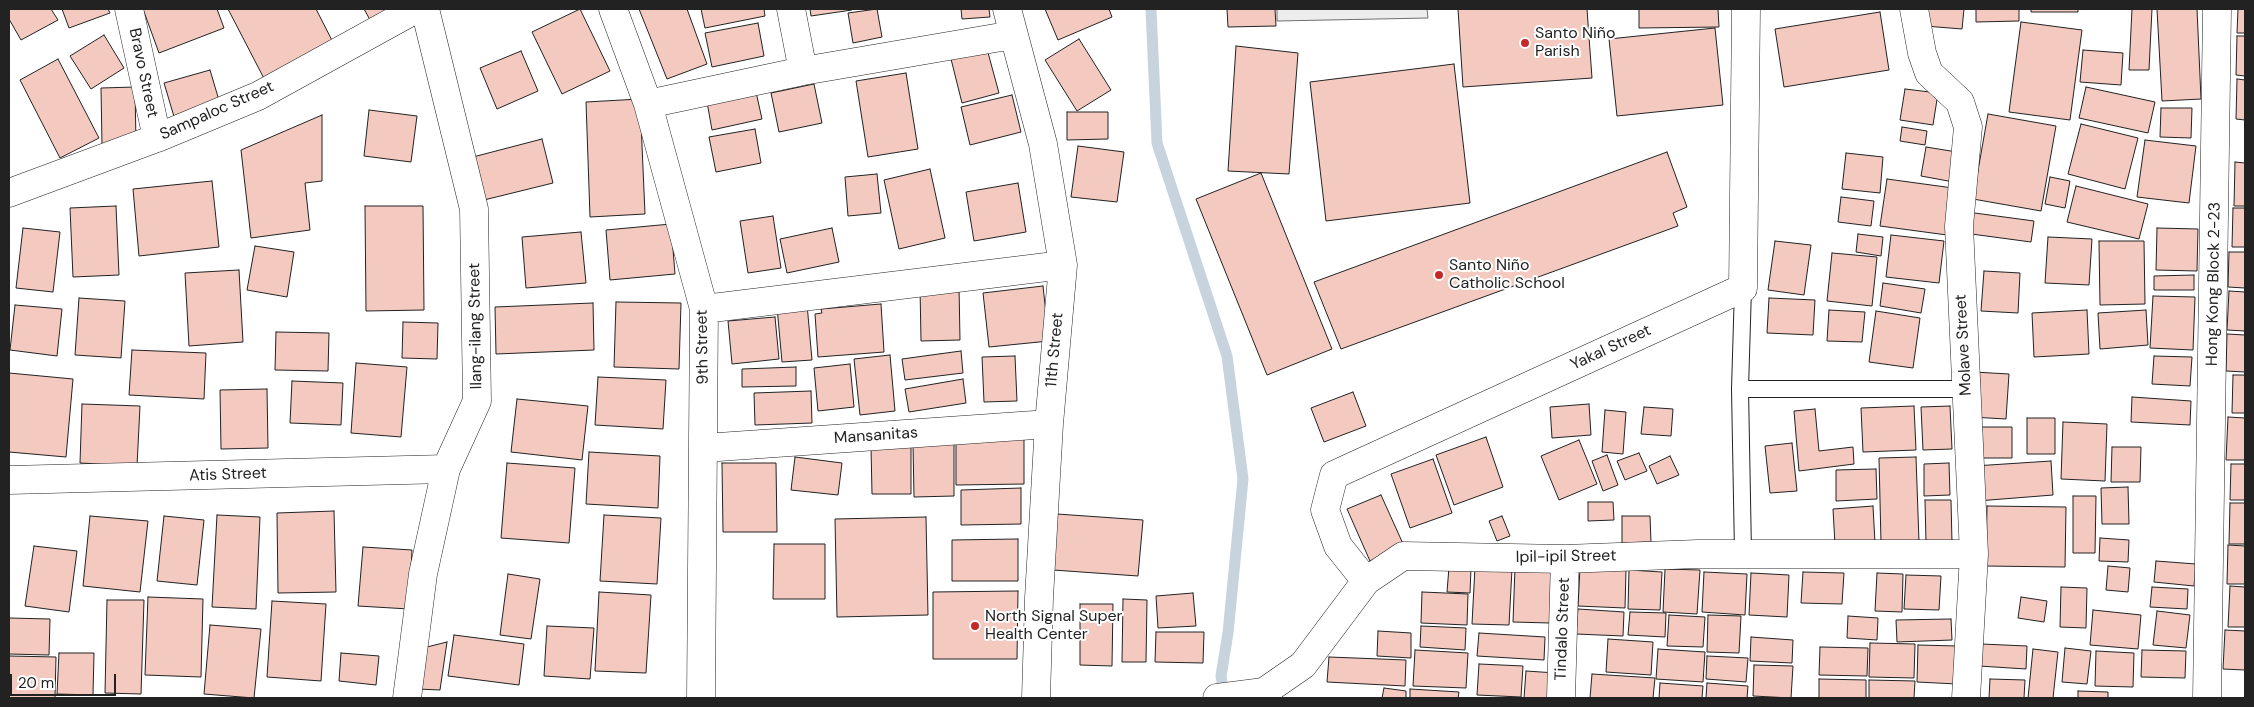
<!DOCTYPE html>
<html>
<head>
<meta charset="utf-8">
<style>
	body { margin:0 }
	#map { position:relative; width:2254px; height:707px; overflow:hidden; background:#fff; font-family:"DM Sans",sans-serif }
	canvas { display:block }
	.frame { position:absolute; inset:0; border:10px solid #222; pointer-events:none }
	.scale { position:absolute; left:10px; top:674px; width:106px; height:22px; box-sizing:border-box; border:2px solid #222; border-top:0; padding-left:6px; font-size:15px; line-height:18px; white-space:nowrap; color:#222; -webkit-text-stroke:4px #fff; paint-order:stroke }
</style>
</head>
<body>
<div id="map">
<canvas width="2254" height="707"></canvas>
<div class="frame"></div>
<div class="scale">20 m</div>
</div>
<script>
const c = document.querySelector('canvas').getContext('2d');
c.lineJoin = 'round';
function fillPath(path, color) { c.fillStyle = color; c.fill(path, 'evenodd'); }
const toPath = rows => new Path2D(rows.map(r => 'M' + r).join(''));
function strokePath(path, color, width, dash) { c.strokeStyle = color; c.lineWidth = width; c.lineCap = dash ? 'butt' : 'round'; c.setLineDash(dash || []); c.stroke(path); }
function write(font, color, halo, rows, align = 'center') {
  c.font = font + ' "DM Sans",sans-serif'; c.lineWidth = 4; c.setLineDash([]); c.textBaseline = 'middle'; c.strokeStyle = halo; c.fillStyle = color; for (const [text, x, y, turn = 0] of rows) {
    c.save(); c.translate(x, y); c.rotate((+turn || 0) * Math.PI / 180); c.textAlign = isNaN(turn) ? turn : align; if (halo) c.strokeText(text, 0, 0); c.fillText(text, 0, 0); c.restore();
  }
}
const parking = toPath([
	[1277,9,1427,9,1428,18,1277,21,1277,9]
]);
const stream = toPath([
	[1151,9,1157,143,1227,356,1243,479,1228,633,1221,676,1225,697]
]);
const building = toPath([
	[9,9,51,9,58,20,21,40,9,19,9,9],
	[62,9,108,9,110,13,69,28,62,9],
	[143,9,217,9,224,28,159,53,143,9],
	[228,9,316,9,340,56,271,92,228,9],
	[364,9,406,9,374,27,364,9],
	[580,9,610,71,562,94,532,32,580,9],
	[639,9,687,9,707,64,667,79,639,9],
	[701,9,764,9,765,16,705,28,701,9],
	[810,9,852,9,852,10,811,16,810,9],
	[877,9,882,37,853,43,848,13,877,9],
	[961,9,989,9,990,17,962,19,961,9],
	[1045,9,1109,9,1112,17,1058,40,1045,9],
	[1227,9,1275,9,1276,26,1228,27,1227,9],
	[1458,9,1587,9,1592,78,1463,87,1458,9],
	[1639,9,1731,9,1718,9,1719,27,1639,28,1639,9],
	[1926,9,1964,9,1962,29,1925,26,1926,9],
	[1976,9,2019,9,2019,21,1976,22,1976,9],
	[2031,9,2078,9,2078,12,2031,12,2031,9],
	[2132,9,2152,9,2149,70,2129,70,2132,9],
	[2157,9,2197,9,2201,99,2162,101,2157,9],
	[2238,9,2245,9,2245,33,2237,33,2238,9],
	[1880,12,1889,70,1784,87,1775,29,1880,12],
	[2021,22,2082,30,2070,120,2009,112,2021,22],
	[758,23,764,56,712,67,705,33,758,23],
	[1715,28,1723,105,1617,116,1609,39,1715,28],
	[104,35,124,68,91,89,70,56,104,35],
	[2237,36,2245,36,2245,76,2236,75,2237,36],
	[1079,39,1111,90,1077,111,1045,60,1079,39],
	[1236,46,1298,53,1289,174,1228,171,1236,46],
	[987,49,999,93,962,103,951,59,987,49],
	[2083,50,2123,53,2121,85,2080,82,2083,50],
	[521,51,538,91,497,109,480,68,521,51],
	[58,59,99,138,60,158,20,80,58,59],
	[1454,64,1470,203,1326,221,1310,82,1454,64],
	[210,70,224,117,178,130,164,83,210,70],
	[906,73,918,149,868,157,856,81,906,73],
	[2237,79,2245,80,2245,120,2236,119,2237,79],
	[814,84,822,123,779,132,771,93,814,84],
	[135,87,136,144,102,145,101,88,135,87],
	[2086,87,2155,102,2148,133,2079,118,2086,87],
	[1905,89,1938,93,1933,125,1900,120,1905,89],
	[756,92,762,119,712,130,707,102,756,92],
	[1012,95,1021,132,970,145,961,107,1012,95],
	[640,99,645,214,590,217,586,102,640,99],
	[2161,108,2192,108,2191,138,2160,137,2161,108],
	[369,110,417,116,411,162,364,156,369,110],
	[1067,112,1108,112,1108,139,1067,140,1067,112],
	[1988,114,2056,126,2041,211,1973,199,1988,114],
	[322,115,322,181,305,183,310,230,251,238,241,150,322,115],
	[2081,124,2138,138,2125,189,2068,174,2081,124],
	[1902,127,1927,131,1925,145,1900,141,1902,127],
	[755,129,761,163,716,172,709,137,755,129],
	[542,139,553,183,484,200,473,157,542,139],
	[2145,140,2196,146,2189,203,2137,197,2145,140],
	[1078,146,1124,152,1117,202,1071,197,1078,146],
	[1926,147,1963,153,1959,183,1921,176,1926,147],
	[1667,152,1687,207,1673,213,1678,226,1341,349,1314,282,1667,152],
	[1846,153,1883,157,1880,193,1842,189,1846,153],
	[2235,162,2245,163,2245,206,2234,206,2235,162],
	[930,169,945,238,899,249,884,180,930,169],
	[1261,173,1332,349,1267,375,1196,199,1261,173],
	[877,174,881,213,848,216,845,177,877,174],
	[2050,177,2070,181,2065,208,2045,204,2050,177],
	[1887,179,1953,188,1947,235,1880,226,1887,179],
	[212,181,219,247,139,256,133,189,212,181],
	[1018,183,1026,232,974,241,966,192,1018,183],
	[2076,186,2148,204,2139,239,2067,222,2076,186],
	[1841,197,1874,201,1871,226,1838,222,1841,197],
	[116,206,119,275,73,277,70,208,116,206],
	[365,206,423,206,424,310,366,311,365,206],
	[2233,208,2245,208,2245,247,2232,247,2233,208],
	[1967,212,2034,221,2031,242,1964,233,1967,212],
	[773,216,781,268,748,273,740,221,773,216],
	[671,224,675,274,610,280,606,230,671,224],
	[23,228,60,232,53,292,16,288,23,228],
	[832,228,839,262,787,273,780,239,832,228],
	[2157,228,2198,229,2197,271,2156,270,2157,228],
	[581,232,586,283,526,288,522,237,581,232],
	[1858,234,1883,237,1881,256,1856,252,1858,234],
	[1891,235,1944,241,1939,283,1886,277,1891,235],
	[2048,237,2092,239,2089,285,2045,283,2048,237],
	[1775,241,1811,245,1804,295,1768,290,1775,241],
	[2099,241,2144,241,2145,304,2100,305,2099,241],
	[255,246,294,252,287,297,247,290,255,246],
	[2229,252,2245,252,2245,288,2228,287,2229,252],
	[1832,253,1877,257,1872,306,1827,301,1832,253],
	[239,270,243,342,189,346,185,273,239,270],
	[1984,271,2020,273,2018,313,1981,311,1984,271],
	[2194,275,2194,290,2154,290,2154,276,2194,275],
	[1883,283,1925,289,1921,313,1880,306,1883,283],
	[959,286,960,340,921,341,920,287,959,286],
	[1043,286,1049,341,989,347,983,293,1043,286],
	[2229,291,2245,292,2245,331,2227,330,2229,291],
	[2153,296,2195,297,2193,350,2150,348,2153,296],
	[79,298,125,301,121,358,75,355,79,298],
	[1769,298,1815,300,1813,335,1767,333,1769,298],
	[616,302,681,303,679,369,614,367,616,302],
	[593,303,594,350,496,354,495,307,593,303],
	[807,304,812,360,782,362,777,307,807,304],
	[881,304,884,352,818,357,815,314,822,313,821,309,881,304],
	[15,305,62,309,57,356,10,350,15,305],
	[1829,310,1865,312,1862,342,1827,341,1829,310],
	[2087,310,2089,354,2034,357,2032,313,2087,310],
	[2146,310,2148,345,2100,349,2098,313,2146,310],
	[1876,311,1920,318,1913,368,1869,362,1876,311],
	[775,317,779,359,732,364,728,321,775,317],
	[403,322,438,323,437,359,402,358,403,322],
	[276,332,329,333,328,371,275,370,276,332],
	[2227,334,2245,335,2245,372,2226,371,2227,334],
	[132,350,206,353,204,399,129,395,132,350],
	[961,351,963,373,905,380,902,359,961,351],
	[890,355,895,411,860,415,854,359,890,355],
	[1015,356,1017,401,984,402,982,357,1015,356],
	[2154,356,2192,357,2190,386,2152,384,2154,356],
	[356,363,407,367,401,437,351,433,356,363],
	[850,364,854,407,818,411,814,368,850,364],
	[796,367,796,386,742,387,742,369,796,367],
	[1974,372,2009,374,2006,419,1971,417,1974,372],
	[9,373,73,379,66,457,9,452,9,373],
	[2233,375,2245,375,2245,413,2232,413,2233,375],
	[598,377,666,380,663,429,595,425,598,377],
	[963,379,966,403,909,412,905,389,963,379],
	[292,381,343,383,341,425,290,423,292,381],
	[267,389,268,448,221,449,220,390,267,389],
	[811,391,812,423,755,425,754,393,811,391],
	[1353,392,1366,426,1324,442,1311,408,1353,392],
	[2132,397,2191,401,2190,425,2131,422,2132,397],
	[517,399,588,406,582,460,511,452,517,399],
	[82,404,140,406,137,466,80,463,82,404],
	[1589,404,1591,435,1552,438,1550,407,1589,404],
	[1914,406,1916,450,1863,452,1861,408,1914,406],
	[1950,406,1952,449,1923,450,1921,407,1950,406],
	[1644,407,1673,409,1671,436,1641,434,1644,407],
	[1815,409,1819,451,1853,447,1854,464,1799,471,1794,411,1815,409],
	[1605,410,1626,412,1623,454,1602,452,1605,410],
	[2228,417,2245,418,2245,460,2226,460,2228,417],
	[2027,418,2055,418,2055,454,2027,454,2027,418],
	[2063,422,2107,424,2105,481,2061,479,2063,422],
	[1970,427,2012,427,2012,458,1970,458,1970,427],
	[1024,437,1024,484,956,485,956,438,1024,437],
	[1486,437,1503,487,1454,505,1436,455,1486,437],
	[1579,440,1597,484,1559,500,1541,456,1579,440],
	[1792,443,1797,491,1770,493,1765,446,1792,443],
	[913,444,954,444,954,496,914,497,913,444],
	[911,446,911,494,872,494,871,447,911,446],
	[2112,447,2141,447,2140,482,2111,482,2112,447],
	[589,452,660,456,658,508,586,504,589,452],
	[1639,453,1647,471,1625,480,1617,461,1639,453],
	[1607,455,1618,485,1603,491,1592,461,1607,455],
	[1670,456,1679,475,1657,484,1649,466,1670,456],
	[795,457,842,463,838,495,791,490,795,457],
	[1916,457,1919,542,1881,543,1879,458,1916,457],
	[1433,459,1452,513,1410,528,1391,474,1433,459],
	[2051,461,2053,495,1977,501,1974,466,2051,461],
	[507,463,575,468,569,543,501,538,507,463],
	[722,463,776,463,777,532,723,532,722,463],
	[1949,463,1950,495,1924,496,1924,464,1949,463],
	[2231,464,2245,464,2245,500,2230,500,2231,464],
	[1876,469,1877,499,1836,501,1836,470,1876,469],
	[2128,487,2129,524,2102,524,2101,488,2128,487],
	[1021,488,1021,524,961,525,961,490,1021,488],
	[1381,495,1404,546,1370,561,1347,509,1381,495],
	[2073,496,2096,496,2095,553,2073,553,2073,496],
	[1925,500,1951,500,1952,543,1926,543,1925,500],
	[1588,502,1613,502,1614,520,1588,521,1588,502],
	[2230,503,2245,503,2245,544,2229,544,2230,503],
	[1873,506,1875,543,1835,545,1833,509,1873,506],
	[1987,506,2066,507,2065,567,1986,566,1987,506],
	[334,511,336,592,278,593,277,513,334,511],
	[1057,514,1143,520,1138,576,1053,570,1057,514],
	[217,515,260,517,256,609,212,607,217,515],
	[604,515,661,518,657,584,600,581,604,515],
	[90,516,148,521,140,592,83,586,90,516],
	[164,516,204,520,197,585,157,581,164,516],
	[1502,516,1510,536,1497,541,1489,521,1502,516],
	[1622,516,1650,516,1651,542,1622,543,1622,516],
	[926,517,928,615,837,617,835,519,926,517],
	[2100,538,2129,540,2128,562,2099,561,2100,538],
	[1018,539,1018,581,952,581,952,540,1018,539],
	[774,544,825,544,825,599,773,599,774,544],
	[2228,545,2245,546,2245,584,2227,584,2228,545],
	[34,546,77,551,69,612,25,606,34,546],
	[363,547,412,550,409,609,358,606,363,547],
	[2156,561,2196,564,2194,586,2154,582,2156,561],
	[2108,566,2130,568,2128,592,2106,590,2108,566],
	[1449,567,1471,568,1470,593,1447,592,1449,567],
	[1475,567,1512,569,1509,625,1472,624,1475,567],
	[1515,568,1553,570,1550,623,1513,622,1515,568],
	[1580,568,1626,570,1625,608,1578,606,1580,568],
	[1665,569,1700,570,1697,614,1663,612,1665,569],
	[1629,570,1662,572,1660,610,1628,609,1629,570],
	[1704,572,1747,574,1745,615,1702,612,1704,572],
	[1803,572,1844,573,1842,604,1801,603,1803,572],
	[1751,573,1789,575,1787,617,1749,615,1751,573],
	[1877,573,1903,574,1902,612,1875,611,1877,573],
	[508,574,540,579,531,639,500,635,508,574],
	[1906,575,1941,576,1939,610,1904,609,1906,575],
	[2230,586,2245,587,2245,627,2228,627,2230,586],
	[2061,587,2087,588,2086,628,2060,627,2061,587],
	[2152,587,2188,589,2187,609,2150,607,2152,587],
	[1018,591,1017,659,933,659,933,592,1018,591],
	[599,592,651,595,646,673,595,671,599,592],
	[1422,592,1468,594,1467,625,1421,623,1422,592],
	[1193,593,1196,626,1158,628,1156,596,1193,593],
	[148,597,203,599,201,677,145,675,148,597],
	[2021,597,2047,601,2044,622,2018,618,2021,597],
	[1123,599,1147,600,1146,662,1122,662,1123,599],
	[107,600,144,600,141,694,105,693,107,600],
	[272,601,326,604,321,681,267,677,272,601],
	[1080,604,1113,604,1112,666,1080,665,1080,604],
	[1578,609,1624,612,1623,636,1576,634,1578,609],
	[2093,610,2141,615,2138,649,2090,645,2093,610],
	[2157,611,2190,615,2186,648,2153,645,2157,611],
	[1630,612,1666,613,1665,637,1628,635,1630,612],
	[1669,615,1705,617,1703,647,1667,646,1669,615],
	[1708,615,1741,616,1739,653,1707,652,1708,615],
	[1848,616,1878,618,1877,640,1847,638,1848,616],
	[9,618,50,619,49,655,9,654,9,618],
	[1951,619,1952,640,1897,642,1896,620,1951,619],
	[210,625,261,629,254,698,204,694,210,625],
	[547,626,594,628,590,679,544,676,547,626],
	[1421,626,1466,628,1465,650,1420,647,1421,626],
	[2225,630,2245,631,2245,670,2223,669,2225,630],
	[1378,631,1411,633,1411,658,1377,656,1378,631],
	[1156,632,1204,632,1203,663,1155,662,1156,632],
	[1479,633,1545,637,1544,660,1477,656,1479,633],
	[454,635,524,644,519,685,448,676,454,635],
	[1751,637,1793,640,1792,663,1750,661,1751,637],
	[1608,639,1653,642,1651,675,1606,672,1608,639],
	[447,642,440,690,418,689,423,648,447,642],
	[1870,643,1915,644,1914,678,1869,677,1870,643],
	[1981,644,2027,646,2026,669,1979,666,1981,644],
	[1918,645,1957,646,1957,684,1917,682,1918,645],
	[1820,647,1868,648,1867,676,1819,675,1820,647],
	[2065,648,2091,651,2087,684,2062,682,2065,648],
	[1658,649,1705,652,1703,682,1656,679,1658,649],
	[2033,649,2058,652,2053,698,2028,698,2033,649],
	[1415,650,1468,653,1466,688,1413,686,1415,650],
	[2142,650,2186,651,2185,678,2141,677,2142,650],
	[2096,651,2134,653,2133,687,2095,686,2096,651],
	[59,653,94,653,93,695,57,694,59,653],
	[341,653,379,656,376,685,339,681,341,653],
	[9,656,56,657,55,698,9,698,9,656],
	[1707,656,1748,658,1746,682,1706,679,1707,656],
	[1329,657,1406,660,1405,686,1327,682,1329,657],
	[1479,664,1523,666,1521,697,1477,695,1479,664],
	[1754,665,1793,666,1791,698,1753,696,1754,665],
	[1526,671,1556,673,1555,698,1524,698,1526,671],
	[1592,674,1655,678,1653,698,1590,698,1592,674],
	[1819,679,1866,680,1866,698,1819,698,1819,679],
	[1990,679,2025,680,2024,698,1989,698,1990,679],
	[1869,680,1915,681,1914,698,1869,698,1869,680],
	[1660,683,1703,686,1702,698,1659,698,1660,683],
	[1707,683,1748,686,1747,698,1706,698,1707,683],
	[1384,688,1406,691,1406,698,1382,698,1384,688],
	[1410,689,1459,692,1458,698,1410,698,1410,689],
	[2078,691,2108,692,2108,698,2078,698,2078,691]
]);
const lane = toPath([
	[1743,288,1740,389,1966,389],
	[1740,389,1743,553]
]);
const street = toPath([
	[129,9,157,138],
	[613,9,648,104,704,309,701,698],
	[791,9,803,71],
	[1007,9,1043,144,1063,265,1049,424,1039,598,1036,698],
	[1914,9,1922,53,1929,73,1960,102,1968,127,1959,226,1974,554,1966,698],
	[648,104,803,71,1013,35],
	[9,193,157,138,258,96,416,9],
	[704,309,1063,265],
	[704,448,1049,424],
	[9,480,446,469],
	[1366,581,1338,546,1325,510,1334,475,1743,288,1746,9],
	[407,698,423,574,446,469,477,401,474,209,425,9],
	[1217,698,1264,692,1303,665,1366,581,1403,556,1565,559,1698,554,1974,554],
	[1561,698,1565,559],
	[2207,698,2217,9]
]);
const markers = [
	[1525,43,5,"#c62828"],
	[1439,275,5,"#c62828"],
	[975,626,5,"#c62828"]
];
const poiNames = [
	["Santo Niño",1535,34],
	["Parish",1535,52],
	["Santo Niño",1449,266],
	["Catholic School",1449,284],
	["North Signal Super",985,617],
	["Health Center",985,635]
];
const streetNames = [
	["Bravo Street",143,73,78],
	["Sampaloc Street",217,111,-24],
	["Hong Kong Block 2-23",2214,284,-89],
	["Ilang-ilang Street",476,326,-91],
	["Molave Street",1964,345,-93],
	["9th Street",703,347,-91],
	["Yakal Street",1611,348,-25],
	["11th Street",1055,350,-85],
	["Mansanitas",876,436,-4],
	["Atis Street",228,475,-2],
	["Ipil-ipil Street",1566,557,-1],
	["Tindalo Street",1563,629,-88]
];
fillPath(parking, '#ededed');
strokePath(parking, '#6f6f6f', 1);
strokePath(stream, '#c7d3dd', 11);
fillPath(building, '#f3c9c0');
strokePath(building, '#222', 1);
strokePath(lane, '#222', 18);
strokePath(street, '#222', 29);
strokePath(lane, '#fff', 16);
strokePath(street, '#fff', 28);
for (const [x, y, r, color] of markers) { const dot = new Path2D(); dot.arc(x, y, r, 0, 2 * Math.PI); c.fillStyle = color; c.fill(dot); strokePath(dot, '#fff', 2); }
write('16px', '#222', '#fff', poiNames, 'left');
write('16px', '#222', '#fff', streetNames);
</script>
</body>
</html>
